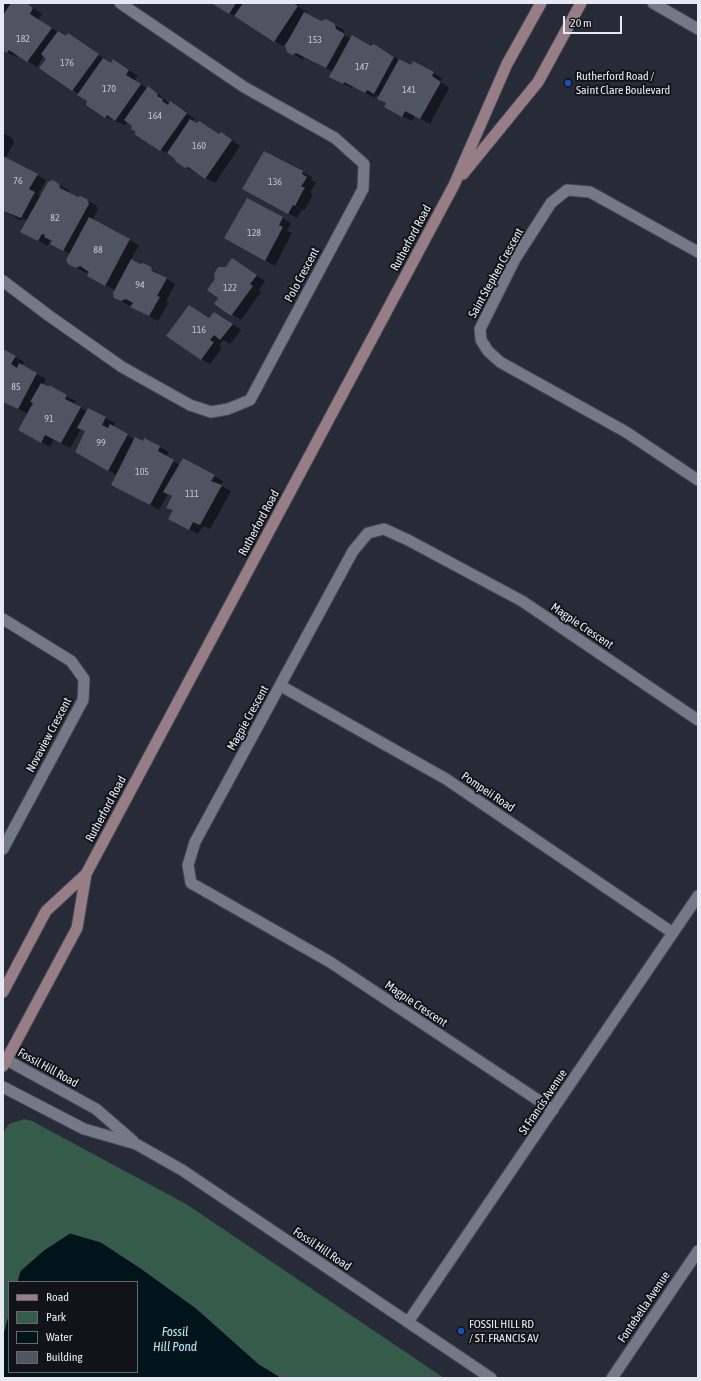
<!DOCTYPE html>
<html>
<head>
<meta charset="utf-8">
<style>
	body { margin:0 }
	#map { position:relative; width:701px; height:1381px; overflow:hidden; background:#262b37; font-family:"Asap Condensed",sans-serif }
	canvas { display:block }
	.frame { position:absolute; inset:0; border:4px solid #e6e9f1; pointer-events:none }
	.legend { position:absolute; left:8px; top:1281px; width:130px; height:92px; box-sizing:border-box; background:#111319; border:1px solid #66696f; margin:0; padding:5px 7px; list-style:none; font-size:12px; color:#e6e9f1 }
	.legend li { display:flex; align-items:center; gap:8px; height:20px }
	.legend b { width:20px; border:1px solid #66696f }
	.scale { position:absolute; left:563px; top:16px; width:59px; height:18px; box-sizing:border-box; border:2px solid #e6e9f1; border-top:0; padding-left:5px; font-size:12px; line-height:14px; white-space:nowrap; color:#e6e9f1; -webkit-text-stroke:3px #111319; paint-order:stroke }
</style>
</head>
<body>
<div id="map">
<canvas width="701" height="1381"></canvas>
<div class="frame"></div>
<ul class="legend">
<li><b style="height:5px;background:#977e86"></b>Road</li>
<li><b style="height:11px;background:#355c4b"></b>Park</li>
<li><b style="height:11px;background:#001419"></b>Water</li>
<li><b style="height:11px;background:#4f5462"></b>Building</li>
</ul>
<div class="scale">20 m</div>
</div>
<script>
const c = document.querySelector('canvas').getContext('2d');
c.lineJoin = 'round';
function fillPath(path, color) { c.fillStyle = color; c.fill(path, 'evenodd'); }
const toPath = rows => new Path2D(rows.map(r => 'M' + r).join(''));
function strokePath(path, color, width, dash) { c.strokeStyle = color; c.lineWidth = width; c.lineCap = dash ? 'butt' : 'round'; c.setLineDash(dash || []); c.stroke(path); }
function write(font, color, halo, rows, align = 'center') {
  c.font = font + ' "Asap Condensed",sans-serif'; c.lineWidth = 4; c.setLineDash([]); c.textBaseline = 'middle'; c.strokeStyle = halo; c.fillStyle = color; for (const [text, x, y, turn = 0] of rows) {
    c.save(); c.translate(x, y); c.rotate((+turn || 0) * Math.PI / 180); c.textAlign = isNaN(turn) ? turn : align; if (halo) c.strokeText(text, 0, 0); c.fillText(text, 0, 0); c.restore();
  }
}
const green = toPath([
	[24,1119,32,1121,186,1204,444,1378,3,1378,3,1133,9,1124],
	[9,1282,137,1282,137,1372,9,1372]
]);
const water = toPath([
	[70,1233,101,1242,142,1269,196,1308,259,1364,282,1378,3,1378,3,1334,9,1312,9,1372,137,1372,137,1282,17,1282,20,1271,44,1250,70,1233]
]);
const shadow = toPath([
	[3,3,27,3,42,14,38,20,66,37,77,40,112,64,113,60,122,65,138,76,134,81,157,93,170,104,179,108,195,119,193,121,220,135,221,133,240,146,215,183,185,167,170,155,161,150,136,133,137,132,134,126,128,122,125,125,106,117,89,101,40,67,47,59,44,56,37,67,18,55,17,57,3,51],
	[213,3,300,3,298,7,307,12,306,14,321,22,326,20,344,30,345,35,351,39,384,51,411,66,433,73,442,78,441,82,449,88,430,124,415,115,412,121,394,112,380,96,376,95,375,98,353,86,352,88,340,82,333,72,306,57,302,59,288,51,287,41,283,46],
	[3,133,12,138,14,143,5,158,46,180,38,195,41,196,52,181,68,190,69,194,78,199,86,200,96,205,98,210,92,220,139,245,131,260,140,265,143,264,175,284,166,302,168,303,158,321,115,298,115,290,97,281,90,271,86,273,69,263,70,254,59,248,53,241,50,240,48,246,30,236,27,221,23,218,22,221,3,211],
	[264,152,312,177,311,180,316,183,310,192,313,194,305,210,302,209,297,218,253,194],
	[282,218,291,223,287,231,292,233,275,266,225,237],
	[241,265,265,281,259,290,261,292,241,320,215,303,219,298,226,267],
	[224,318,241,330,230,344,223,340,219,346,222,348,210,364,201,359,210,319],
	[3,350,24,362,22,366,46,379,43,385,76,401,74,404,87,411,89,409,115,423,113,427,135,440,144,442,145,439,160,447,169,452,166,457,180,465,214,476,223,481,221,486,231,491,210,529,203,526,198,534,179,524,174,511,168,507,173,497,168,494,159,510,121,489,117,475,76,452,86,432,81,429,70,448,54,439,50,447,28,435,28,414,3,401]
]);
const building = toPath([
	[11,3,27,3,33,8,30,14,52,28,27,62,9,50,7,53,3,51,3,15],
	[211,3,236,3,229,14],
	[243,3,293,3,298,6,274,42,234,16],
	[304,12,321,21,326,19,335,24,336,29,345,34,326,68,296,53,292,55,287,52,285,46],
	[58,31,66,36,68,33,99,54,72,91,39,68,46,59,41,54],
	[352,35,371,46,374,44,394,57,374,94,367,90,365,93,344,82,343,84,329,77],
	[103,58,111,63,113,59,129,70,126,75,141,84,115,121,107,115,105,118,86,105,87,101,77,95],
	[399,59,411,65,413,61,434,72,432,76,441,82,420,119,405,111,402,117,384,107,386,103,377,99],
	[148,86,158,94,157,96,163,99,162,101,168,105,170,101,187,113,160,151,134,134,136,132,131,129,132,126,124,120],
	[190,119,197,123,199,121,219,134,221,132,232,140,205,179,188,167,185,168,176,162,174,158,167,153],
	[264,151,303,171,302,174,307,177,301,187,305,187,295,206,293,205,288,214,242,189],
	[3,156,38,174,29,189,35,192,21,218,3,211],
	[53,180,59,184,60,188,78,197,80,196,87,199,89,204,63,251,50,244,52,241,44,237,45,235,42,234,38,241,20,232,48,182],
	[247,198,283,217,279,225,283,227,265,261,224,238],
	[89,217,130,239,105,286,87,276,89,272,80,266,76,268,68,264,66,260],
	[232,258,257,275,250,284,253,286,231,316,214,304,218,298,207,290,215,279,214,274,218,267,226,267],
	[131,259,140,264,143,263,151,267,152,271,167,278,157,296,160,297,149,316,130,307,133,303,126,299,121,301,114,298,113,293],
	[189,305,209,318,214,312,233,324,220,340,214,335,210,340,214,342,201,360,166,336],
	[3,349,16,356,11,364,17,368,19,363,37,373,18,409,3,402],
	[41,383,49,387,49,385,67,395,65,399,81,407,61,443,45,435,41,443,18,430,33,403,30,402],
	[88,408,106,417,102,425,108,428,110,424,128,434,108,471,75,452,85,431,77,428],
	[135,437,143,441,144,438,160,446,158,451,174,460,150,505,111,485],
	[183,458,215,475,211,481,222,485,200,525,193,522,189,530,168,519,173,510,166,508,172,496,163,492]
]);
const minor = toPath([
	[653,3,698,29],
	[698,252,590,192,567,190,551,203,515,259,480,329,481,340,488,351,500,362,626,432,698,480],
	[3,281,48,315,122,367,190,405,211,412,228,409,250,400,363,189,364,164,335,138,244,87,120,3],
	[3,619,71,661,84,679,83,700,3,849],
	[281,686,446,779,673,933],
	[553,1110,330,962,191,883,188,865,195,842,353,551,368,533,384,529,408,540,522,601,698,720],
	[408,1322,698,896],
	[612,1378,698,1251]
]);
const tertiary = toPath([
	[3,1058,96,1109,133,1141],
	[3,1087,84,1129,136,1144,182,1170,491,1378]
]);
const secondary = toPath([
	[463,174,538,82,581,3],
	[3,992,46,911,86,874],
	[3,1066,77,928,86,874,454,185,507,64,541,3]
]);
const markers = [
	[568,83,4,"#1a4fb4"],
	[461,1331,4,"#1a4fb4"]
];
const numberNames = [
	["182",23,39],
	["153",315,40],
	["176",67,63],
	["147",362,67],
	["170",109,89],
	["141",409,90],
	["164",155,116],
	["160",199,146],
	["76",18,181],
	["136",275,182],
	["82",55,218],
	["128",254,233],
	["88",98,250],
	["94",140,285],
	["122",230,288],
	["116",199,330],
	["85",16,387],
	["91",49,419],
	["99",101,443],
	["105",142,472],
	["111",192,494]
];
const poiNames = [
	["Rutherford Road /",576,76],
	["Saint Clare Boulevard",576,90],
	["FOSSIL HILL RD",469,1324],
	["/ ST. FRANCIS AV",469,1338]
];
const streetNames = [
	["Rutherford Road",411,238,-62],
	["Saint Stephen Crescent",496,273,-61],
	["Polo Crescent",302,275,-62],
	["Rutherford Road",259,523,-62],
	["Magpie Crescent",582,626,34],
	["Magpie Crescent",248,718,-61],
	["Novaview Crescent",49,735,-62],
	["Pompeii Road",488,792,34],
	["Rutherford Road",106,809,-62],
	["Magpie Crescent",416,1004,34],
	["Fossil Hill Road",48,1068,29],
	["St Francis Avenue",543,1102,-56],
	["Fossil Hill Road",322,1249,34],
	["Fontebella Avenue",644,1307,-56]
];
const waterNames = [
	["Fossil",175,1332],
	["Hill Pond",175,1347]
];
fillPath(green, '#355c4b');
fillPath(water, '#001419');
strokePath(water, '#45545a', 1);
fillPath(shadow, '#0007');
fillPath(building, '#4f5462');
strokePath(minor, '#434651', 13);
strokePath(tertiary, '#434651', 13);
strokePath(secondary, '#434651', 13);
strokePath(minor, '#747988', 11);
strokePath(tertiary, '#747988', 11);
strokePath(secondary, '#977e86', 11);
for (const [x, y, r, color] of markers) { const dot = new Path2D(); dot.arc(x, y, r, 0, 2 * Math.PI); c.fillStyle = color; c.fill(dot); strokePath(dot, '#111319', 1.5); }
write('10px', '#c0c4cd', null, numberNames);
write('12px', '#e6e9f1', '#111319', poiNames, 'left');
write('12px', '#e6e9f1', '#111319', streetNames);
write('italic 13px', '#aaeffd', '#111319', waterNames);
</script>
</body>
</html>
